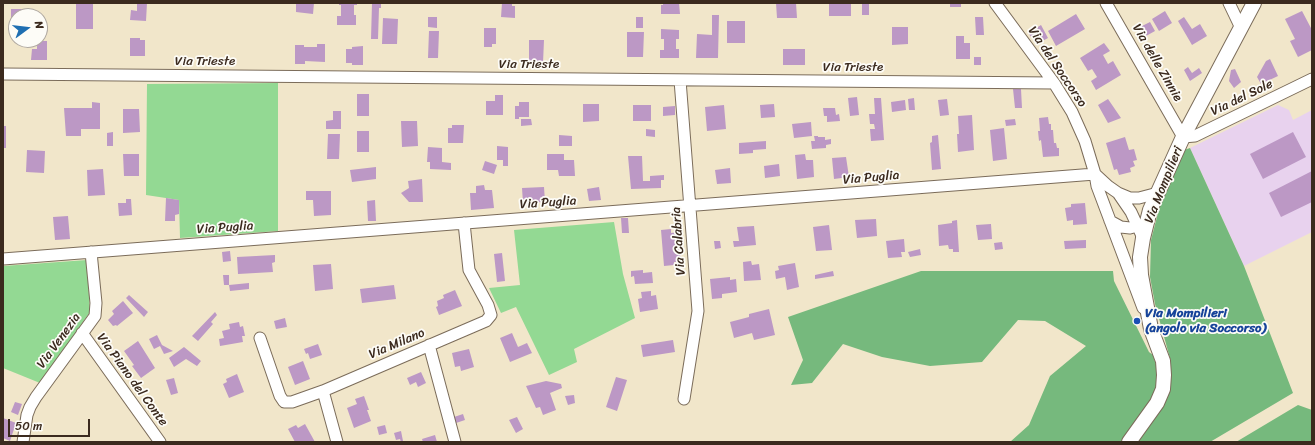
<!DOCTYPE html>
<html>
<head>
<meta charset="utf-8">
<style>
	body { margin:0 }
	#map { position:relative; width:1315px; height:445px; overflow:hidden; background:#f1e6ca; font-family:Sriracha,sans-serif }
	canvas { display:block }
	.frame { position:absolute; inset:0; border:4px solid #3b2a1e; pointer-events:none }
	.north { position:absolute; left:8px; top:8px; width:40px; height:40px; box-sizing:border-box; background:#fdfcf7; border:1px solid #afa8a0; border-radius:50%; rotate:75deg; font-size:11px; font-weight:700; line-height:16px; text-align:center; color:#3b2a1e }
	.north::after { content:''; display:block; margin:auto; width:14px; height:18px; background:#1f6fb2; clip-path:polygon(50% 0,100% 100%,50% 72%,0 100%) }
	.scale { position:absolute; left:8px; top:419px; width:82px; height:18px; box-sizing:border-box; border:2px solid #3b2a1e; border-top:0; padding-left:5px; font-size:12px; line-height:14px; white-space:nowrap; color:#3b2a1e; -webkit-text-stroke:3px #fdfcf7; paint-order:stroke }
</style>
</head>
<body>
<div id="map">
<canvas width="1315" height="445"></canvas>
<div class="frame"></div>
<div class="north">N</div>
<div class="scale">50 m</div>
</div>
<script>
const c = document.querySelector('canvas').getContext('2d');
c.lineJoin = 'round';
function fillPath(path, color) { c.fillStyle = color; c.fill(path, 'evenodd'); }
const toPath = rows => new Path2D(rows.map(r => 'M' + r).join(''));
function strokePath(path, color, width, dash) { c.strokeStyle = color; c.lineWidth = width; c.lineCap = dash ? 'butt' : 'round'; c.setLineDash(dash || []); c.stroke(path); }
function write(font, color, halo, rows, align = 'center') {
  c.font = font + ' Sriracha,sans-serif'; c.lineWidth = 3.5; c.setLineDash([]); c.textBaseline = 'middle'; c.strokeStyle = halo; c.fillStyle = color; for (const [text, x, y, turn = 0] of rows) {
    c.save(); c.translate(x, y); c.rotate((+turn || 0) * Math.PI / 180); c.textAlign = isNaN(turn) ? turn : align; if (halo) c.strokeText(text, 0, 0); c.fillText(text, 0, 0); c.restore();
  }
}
const built = toPath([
	[1278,105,1289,110,1293,120,1312,110,1312,232,1244,266,1190,148]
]);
const green = toPath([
	[278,83,278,231,180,238,179,200,146,195,147,84],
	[614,222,623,274,635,318,574,349,577,362,549,375,516,307,501,313,489,288,520,285,514,230],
	[87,260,90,312,40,383,3,368,3,266]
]);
const forest = toPath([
	[1190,148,1244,266,1293,393,1210,442,1137,442,1167,397,1171,381,1171,362,1155,304,1150,277,1151,240,1159,209,1169,182,1184,150],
	[921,271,1113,271,1114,281,1149,352,1153,355,1157,368,1158,379,1152,399,1122,442,1010,442,1029,425,1050,376,1086,346,1045,321,1018,320,982,362,930,366,882,357,843,344,812,383,791,385,803,360,788,317],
	[1298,405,1312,410,1312,442,1236,442]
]);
const building = toPath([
	[76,3,93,3,93,29,76,29],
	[137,3,147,3,146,21,130,20,131,10,137,11],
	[296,3,314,3,313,14,296,12],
	[339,3,357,3,357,5,354,5,354,15,356,15,356,25,337,25,337,16,341,16,341,5,339,5],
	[372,3,381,3,381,8,379,8,378,39,371,39],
	[502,3,512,3,512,6,515,6,515,18,501,17],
	[663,3,679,3,680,14,661,14,661,5,663,5],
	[776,3,796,3,797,18,777,18],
	[829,3,851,3,851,16,829,16],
	[862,3,869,3,869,15,862,15],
	[950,3,961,3,961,7,950,7],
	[11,9,22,9,22,16,16,16,16,35,11,35],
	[1165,11,1172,23,1159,31,1152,19],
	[1302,11,1312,30,1312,50,1298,57,1290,41,1295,39,1285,19],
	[1076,14,1085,29,1056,46,1048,31],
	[712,15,719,15,718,58,696,58,697,34,712,35],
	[428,17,437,17,437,28,428,27],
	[636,17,643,17,643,28,636,28],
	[975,17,983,17,984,35,976,35],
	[1184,17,1192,29,1200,24,1207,36,1192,45,1178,21],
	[383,18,398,19,397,44,382,44],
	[727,21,745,21,745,43,727,43],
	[1150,22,1155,31,1146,36,1140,27],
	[1041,25,1048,38,1037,44,1028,33],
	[892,27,908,27,908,44,892,45],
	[484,28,496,28,496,44,492,44,492,47,484,47],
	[661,29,679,30,679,39,676,39,676,49,679,49,679,58,660,58,660,50,664,50,664,39,661,39],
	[429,31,439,31,438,58,428,58],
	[627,32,644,32,643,57,627,57],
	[956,36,964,36,964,43,970,43,970,59,956,59],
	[130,38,140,38,140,40,145,40,145,56,130,56],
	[529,40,544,40,543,63,529,63],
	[37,41,47,41,47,60,31,60,32,49,37,49],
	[1104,43,1110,51,1103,55,1108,64,1113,61,1121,75,1096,90,1091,81,1097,77,1092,69,1088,71,1080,58],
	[317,44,325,44,325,62,305,61,305,64,295,64,295,45,304,45,304,47,317,47],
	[363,46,363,65,352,65,352,63,346,63,346,49,352,49,352,47],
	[783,49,805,49,805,65,783,65],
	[974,57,981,57,981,65,974,65],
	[1270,59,1278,76,1261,84,1257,77,1266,61],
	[1188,67,1192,73,1199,68,1202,73,1190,81,1184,70],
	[1235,69,1241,82,1234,88,1229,81,1231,70],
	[1013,89,1021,89,1022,108,1015,108],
	[357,94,369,94,369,116,357,116],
	[495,95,503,95,503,115,486,115,486,101,495,101],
	[857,97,859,115,850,116,848,98],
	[874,98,881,98,884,140,871,141,870,129,875,129,874,124,870,124,869,114,875,114],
	[914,98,915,110,909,110,908,99],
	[947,99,949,115,940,116,938,100],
	[1108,99,1121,118,1108,123,1098,105],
	[905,100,906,110,892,112,891,102],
	[92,102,100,103,100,129,81,129,81,136,66,136,64,108,92,108],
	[519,102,529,102,529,117,519,117,519,119,515,119,515,106,519,106],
	[583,104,599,104,599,121,583,122],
	[774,104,775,117,761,118,760,105],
	[633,105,651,105,651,121,633,121],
	[724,105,726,129,707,131,705,107],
	[675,106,675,115,663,116,663,107],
	[823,108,835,108,836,115,839,114,840,121,827,122,827,116,824,116],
	[123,109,139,109,140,132,123,133],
	[333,111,341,111,341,129,326,129,326,121,333,120],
	[972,115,974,150,958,152,957,134,959,134,958,116],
	[1048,117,1049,124,1051,124,1051,130,1053,130,1054,143,1056,143,1057,148,1059,148,1059,156,1043,157,1041,140,1039,141,1038,131,1040,131,1039,118],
	[521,119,531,119,532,125,521,126],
	[1015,119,1016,125,1006,126,1005,120],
	[401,121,417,121,418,146,402,147],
	[811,122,812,136,794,138,792,124],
	[452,125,464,125,463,143,448,143,448,128,452,128],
	[3,126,6,126,6,148,3,148],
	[1004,128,1007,159,993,161,990,130],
	[646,129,655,130,655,137,646,136],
	[357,131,369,131,369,152,357,152],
	[113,132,113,146,107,146,107,133],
	[1293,132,1306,157,1263,179,1250,154],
	[328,134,340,134,339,159,327,159],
	[559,135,572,136,572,146,559,146],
	[938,135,941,169,932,170,930,143,932,142,932,136],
	[814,136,818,136,818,137,825,137,825,140,831,139,831,144,826,145,826,148,812,149,811,141,815,141],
	[1125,137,1129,150,1134,149,1137,160,1133,161,1135,166,1130,168,1131,172,1119,175,1117,169,1114,170,1106,143],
	[766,141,766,149,753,150,753,153,739,154,739,143],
	[497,146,508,147,508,166,503,166,503,160,497,160],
	[428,147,442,148,442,162,451,163,451,170,430,169,430,162,427,162],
	[27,150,45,151,44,173,26,172],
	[123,154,139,154,139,176,124,176],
	[547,154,564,154,564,160,574,160,575,176,559,176,558,170,547,170],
	[805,154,806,160,813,160,814,177,797,179,795,155],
	[628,156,642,156,643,181,650,181,650,176,664,175,664,180,661,180,661,188,631,189],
	[846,157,849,177,834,179,832,158],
	[485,161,497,165,494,174,482,170],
	[779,164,780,176,765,178,764,166],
	[376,167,376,179,352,182,350,170],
	[730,168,731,183,717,184,715,170],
	[103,169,105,195,88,196,87,170],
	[1312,171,1312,202,1281,217,1269,193],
	[422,179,423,202,409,202,401,193,409,188,408,181],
	[484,185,485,190,492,190,494,208,471,210,470,193,476,193,476,186],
	[544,187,545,202,523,203,522,188],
	[599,187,601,200,589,201,587,189],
	[306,191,331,191,331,215,314,216,313,200,306,200],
	[166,198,179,200,179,214,175,215,175,221,165,221],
	[126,199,131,199,132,215,119,216,118,203,126,203],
	[375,200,376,221,368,221,367,201],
	[1085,203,1087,224,1073,225,1073,220,1067,221,1065,208,1071,207,1071,204],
	[68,216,70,239,55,240,53,217],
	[621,218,628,218,629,233,622,233],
	[876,219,877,236,857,238,855,220],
	[957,220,959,252,953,252,953,249,949,249,948,245,939,246,938,225,952,223,952,221],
	[991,224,992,239,978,240,976,225],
	[829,225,832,250,816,251,813,227],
	[754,226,756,245,734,247,733,241,739,241,737,227],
	[671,229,671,233,678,232,681,262,674,262,674,265,664,266,661,230],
	[904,239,905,252,901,252,902,257,888,258,886,241],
	[1086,240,1086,248,1065,249,1064,241],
	[714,241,720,241,721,248,715,249],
	[1002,242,1003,249,995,250,994,243],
	[920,249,921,255,910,257,908,252],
	[230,251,231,261,223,262,222,252],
	[502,253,505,281,497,282,494,254],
	[275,255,275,262,272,263,273,272,238,274,237,257],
	[751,261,752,265,759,264,761,280,744,281,743,262],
	[795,263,799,287,787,290,785,277,776,279,775,271,779,270,778,266],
	[331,264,333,289,315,291,313,265],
	[643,270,643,273,652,272,653,283,635,284,634,276,631,277,631,271],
	[833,271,834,276,815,279,815,275],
	[223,275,229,275,229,285,249,283,249,289,230,291,229,285,224,285],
	[730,277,730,280,736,279,737,292,722,294,722,298,712,299,710,279],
	[394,285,396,299,362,303,360,289],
	[455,290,462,306,439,315,436,307,438,306,437,301,444,298,443,295],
	[651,291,651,296,656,295,658,309,640,312,638,299,642,298,641,292],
	[129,295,148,312,144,317,126,298],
	[123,301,133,313,117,326,116,325,113,326,108,320,114,314,112,311],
	[769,309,775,335,754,340,752,333,734,338,730,322,749,317,749,314],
	[215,312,217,315,211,322,213,324,198,341,192,336],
	[285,318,287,327,276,329,274,321],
	[239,322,240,327,243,326,245,336,242,336,243,342,220,346,219,339,224,338,222,331,230,329,229,324],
	[512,333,518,347,527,343,532,353,510,362,500,338],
	[157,335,162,345,173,351,164,354,160,346,154,349,149,339],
	[673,340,675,352,643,357,641,345],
	[138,341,155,368,141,378,132,366,134,365,124,351],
	[318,344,322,355,310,359,308,353,306,354,304,349],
	[184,347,201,361,197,366,186,359,174,367,169,358],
	[469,349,474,367,461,371,460,366,455,367,452,353],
	[303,361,310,379,295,385,288,367],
	[421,372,426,383,418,387,416,382,410,385,407,378],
	[237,374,244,392,229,398,223,384,227,382,226,379],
	[616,377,627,380,617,411,606,407],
	[174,378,178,393,171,395,166,380],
	[546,381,561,384,562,388,550,393,556,410,543,415,540,407,536,408,526,386],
	[574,395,575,403,568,405,565,396],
	[364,396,369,410,367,410,371,421,354,428,347,408,357,404,355,399],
	[15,402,22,404,18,415,11,412],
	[463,414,465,420,456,423,454,417],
	[517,417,523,429,516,433,509,420],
	[3,418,16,423,10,441,3,438],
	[305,424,315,442,295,442,288,429,296,425,298,428],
	[385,425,387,433,379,435,377,427],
	[401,431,403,441,401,442,400,439,396,440,394,433],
	[435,435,437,442,423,442,422,439]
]);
const minor = toPath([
	[995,3,1054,83,1072,112,1085,141,1095,174,1097,186,1143,308],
	[1106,3,1183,137,1195,136,1312,79],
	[1229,3,1241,28],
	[3,74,1054,83],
	[680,80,698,311,684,399],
	[1095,174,1108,186,1118,193,1130,198,1139,198,1158,193],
	[1118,193,1131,212,1143,238],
	[1110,221,1121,227,1130,228,1145,224],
	[3,259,1095,174],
	[82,333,160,442],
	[260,338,280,396,284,402,292,402,323,391,486,321,491,315,488,305,469,270,464,223],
	[429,345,455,442],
	[323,391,337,442],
	[23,442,27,415,30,407,36,397,95,316,96,303,91,252]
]);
const tertiary = toPath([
	[1129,442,1157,403,1163,389,1164,375,1163,361,1151,329,1141,275,1140,257,1143,238,1150,210,1183,137,1254,3]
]);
const markers = [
	[1137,321,4,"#1a4fb4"]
];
const streetNames = [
	["Via Trieste",205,62],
	["Via delle Zinnie",1157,63,60],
	["Via Trieste",529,65],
	["Via del Soccorso",1057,67,56],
	["Via Trieste",853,68],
	["Via del Sole",1242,98,-26],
	["Via Puglia",871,178,-5],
	["Via Mompilieri",1164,185,-68],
	["Via Puglia",548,203,-4],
	["Via Puglia",225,228,-4],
	["Via Calabria",679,241,-94],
	["Via Venezia",59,341,-54],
	["Via Milano",397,344,-23],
	["Via Piano del Conte",132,380,54]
];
const transitNames = [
	["Via Mompilieri",1145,314],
	["(angolo via Soccorso)",1145,329]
];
fillPath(built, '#e8d2ee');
fillPath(green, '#93d993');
fillPath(forest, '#76b97d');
fillPath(building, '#bc98c5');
strokePath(minor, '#7b6c5a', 13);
strokePath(tertiary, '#7b6c5a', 16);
strokePath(minor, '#fff', 11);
strokePath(tertiary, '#fff', 14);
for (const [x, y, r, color] of markers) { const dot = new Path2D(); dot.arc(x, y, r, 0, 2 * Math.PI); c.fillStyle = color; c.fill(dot); strokePath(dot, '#fdfcf7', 1.5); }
write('13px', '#3b2a1e', '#fdfcf7', streetNames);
write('bold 13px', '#164399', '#fdfcf7', transitNames, 'left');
</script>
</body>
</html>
